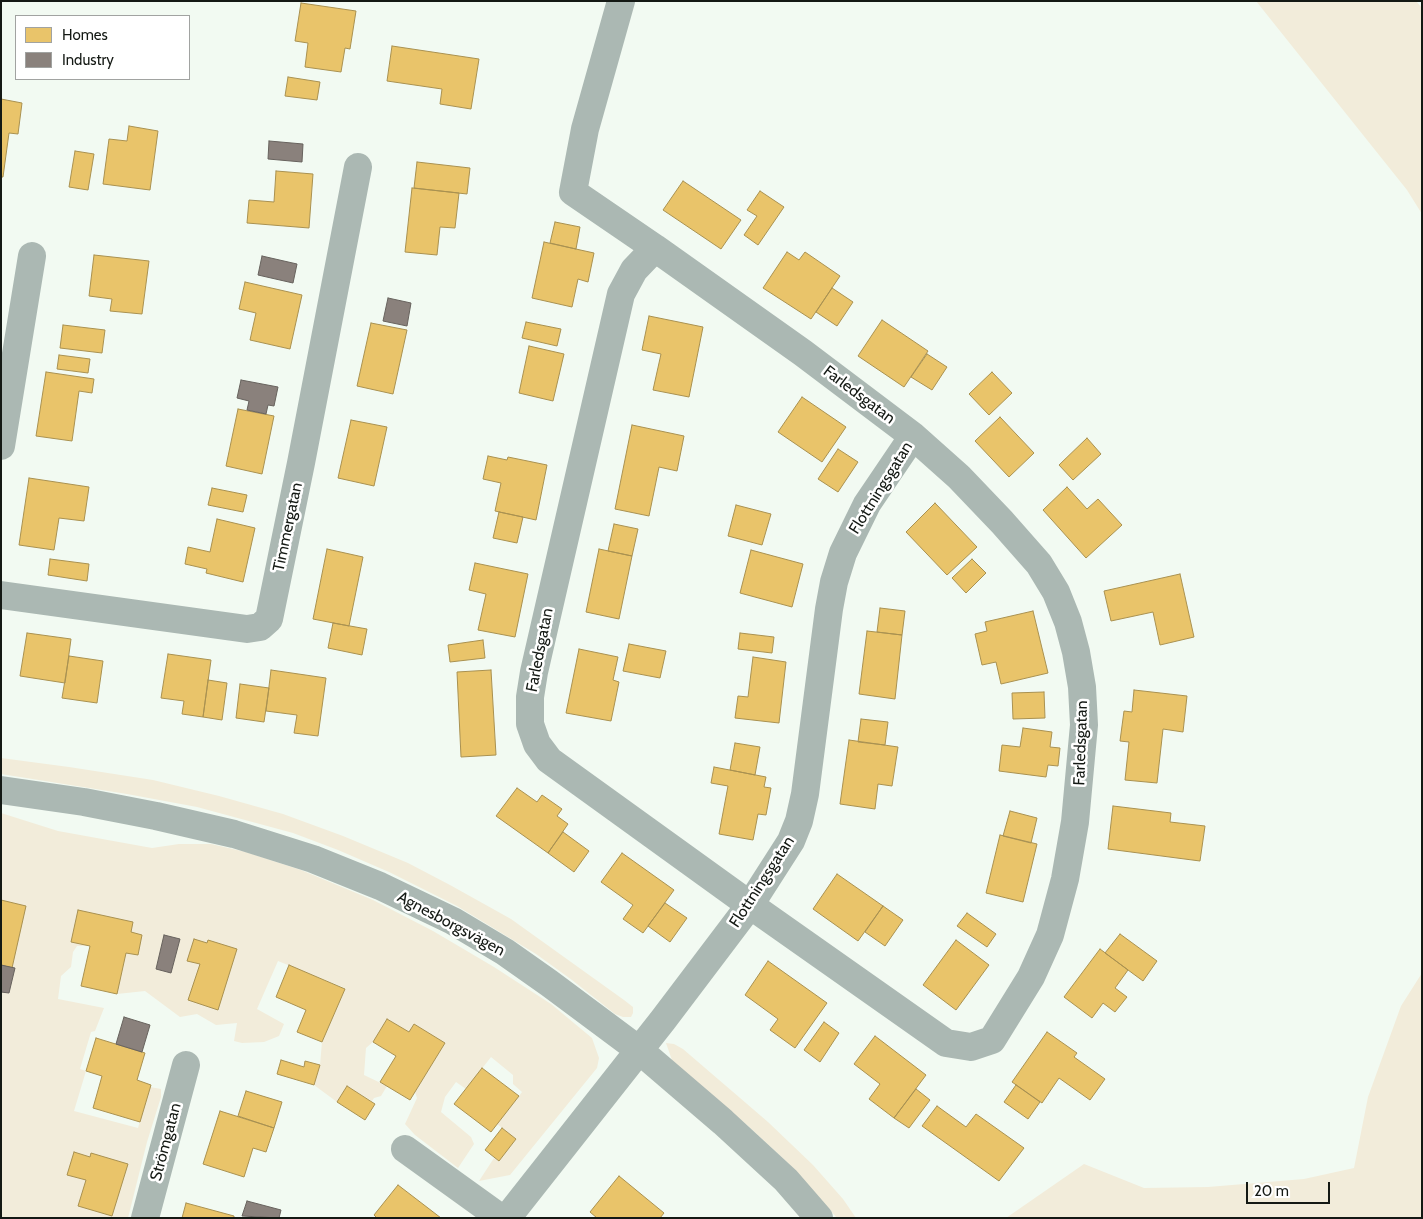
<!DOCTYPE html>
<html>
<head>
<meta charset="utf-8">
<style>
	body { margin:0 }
	#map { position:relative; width:1423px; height:1219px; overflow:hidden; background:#f2faf2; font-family:Cabin,sans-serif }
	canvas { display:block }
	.frame { position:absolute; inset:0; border:2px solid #141914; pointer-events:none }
	.legend { position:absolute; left:15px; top:15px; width:175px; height:65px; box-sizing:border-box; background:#fff; border:1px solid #a1a3a1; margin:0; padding:6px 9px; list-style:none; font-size:15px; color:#141914 }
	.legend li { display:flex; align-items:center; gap:10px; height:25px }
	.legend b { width:25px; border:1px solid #a1a3a1 }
	.scale { position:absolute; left:1246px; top:1182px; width:84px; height:22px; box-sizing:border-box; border:2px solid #141914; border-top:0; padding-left:6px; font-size:15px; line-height:18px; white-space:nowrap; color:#141914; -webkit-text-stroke:4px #fff; paint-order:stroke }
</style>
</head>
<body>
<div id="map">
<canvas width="1423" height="1219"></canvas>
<div class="frame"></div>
<ul class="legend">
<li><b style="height:14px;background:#e9c46a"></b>Homes</li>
<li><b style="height:14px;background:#8a817c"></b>Industry</li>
</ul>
<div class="scale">20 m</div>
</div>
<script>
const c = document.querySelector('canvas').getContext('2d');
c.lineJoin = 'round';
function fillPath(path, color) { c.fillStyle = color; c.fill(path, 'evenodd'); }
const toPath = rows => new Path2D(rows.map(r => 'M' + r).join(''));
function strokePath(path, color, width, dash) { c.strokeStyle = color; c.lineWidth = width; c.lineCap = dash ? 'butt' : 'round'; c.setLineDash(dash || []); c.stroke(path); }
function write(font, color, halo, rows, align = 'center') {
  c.font = font + ' Cabin,sans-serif'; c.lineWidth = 5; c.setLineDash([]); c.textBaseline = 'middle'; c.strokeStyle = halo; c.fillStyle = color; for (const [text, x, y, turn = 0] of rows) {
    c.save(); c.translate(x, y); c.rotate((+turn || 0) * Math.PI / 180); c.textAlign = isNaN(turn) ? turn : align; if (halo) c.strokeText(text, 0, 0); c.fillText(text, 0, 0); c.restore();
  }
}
const green = toPath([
	[1256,1,1416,1,1422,8,1422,214,1407,190],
	[1,758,69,767,153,780,219,796,283,814,343,836,408,863,450,885,511,919,624,1000,633,1007,633,1013,631,1017,623,1017,615,1014,572,980,536,954,457,906,389,872,338,850,293,833,197,807,127,794,1,774],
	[1,813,58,831,152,848,179,844,211,844,246,852,301,870,373,900,433,931,494,967,551,1004,592,1038,599,1058,597,1068,510,1175,479,1181,494,1158,499,1161,516,1139,497,1124,522,1092,513,1084,513,1075,491,1057,466,1089,456,1082,445,1097,441,1112,471,1137,474,1144,458,1168,415,1135,405,1124,417,1098,415,1092,445,1043,414,1024,409,1032,387,1019,374,1041,366,1048,364,1075,387,1086,381,1096,374,1098,372,1101,347,1086,337,1102,314,1085,320,1065,322,1042,345,988,278,961,257,1009,284,1024,279,1036,264,1042,242,1043,234,1041,237,1023,216,1025,197,1014,180,1017,145,991,117,994,90,946,77,946,73,952,71,967,61,976,58,999,104,1008,95,1031,91,1032,80,1069,86,1071,74,1111,138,1128,150,1087,161,1089,161,1097,147,1142,128,1218,1,1218],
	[1422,973,1422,1218,1006,1218,1084,1164,1144,1188,1208,1187,1304,1179,1354,1168,1368,1097,1401,1006],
	[666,1043,674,1044,683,1049,768,1122,813,1165,843,1199,856,1218,837,1218,790,1165,748,1126,673,1063]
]);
const homes = toPath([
	[301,3,356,11,350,49,345,48,341,72,305,67,308,43,295,41,301,3],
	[392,46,479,59,471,109,440,104,442,89,387,81,392,46],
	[288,77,320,82,317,100,285,96,288,77],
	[1,99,22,103,18,134,9,133,3,177,1,177,1,99],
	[129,126,158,131,150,190,103,184,109,139,127,141,129,126],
	[75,151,94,154,88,190,69,187,75,151],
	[417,162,470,168,467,194,414,188,417,162],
	[276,171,313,174,309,228,247,223,249,200,274,202,276,171],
	[683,181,741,220,721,249,663,210,683,181],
	[412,188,459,193,455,228,440,227,437,255,405,252,412,188],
	[760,191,784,207,758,245,744,235,757,216,747,210,760,191],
	[555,222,580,227,576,249,550,243,555,222],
	[544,242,594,253,588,282,578,279,572,307,532,298,544,242],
	[787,252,799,260,805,252,840,276,811,319,763,288,787,252],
	[94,255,149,261,142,314,110,311,112,299,89,296,94,255],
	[245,282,302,295,290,349,250,340,256,313,239,309,245,282],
	[832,288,853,302,837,326,816,312,832,288],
	[649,316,703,327,689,397,653,390,661,354,642,350,649,316],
	[882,320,928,351,904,387,858,356,882,320],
	[526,322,561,329,557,346,522,338,526,322],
	[371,323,407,330,393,394,357,386,371,323],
	[63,325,105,330,102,353,60,348,63,325],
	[529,346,564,354,553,401,519,393,529,346],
	[927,354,947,367,932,390,911,377,927,354],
	[59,355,90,359,88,373,57,369,59,355],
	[46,372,94,379,92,393,79,391,72,441,36,436,46,372],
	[992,372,1012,393,989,415,969,394,992,372],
	[802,397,846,427,822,462,778,432,802,397],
	[238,409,274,416,262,474,226,466,238,409],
	[1000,417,1034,453,1009,477,975,441,1000,417],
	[351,420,387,427,374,486,338,478,351,420],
	[632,425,684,436,677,471,659,467,649,516,615,509,632,425],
	[1087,438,1101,454,1073,480,1059,465,1087,438],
	[838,449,858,462,838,492,818,479,838,449],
	[488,456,507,460,508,457,547,465,536,520,495,511,501,483,483,479,488,456],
	[29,478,89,487,84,521,59,518,54,550,19,545,29,478],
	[1067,487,1087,509,1098,499,1122,525,1086,558,1043,510,1067,487],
	[212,488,247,495,243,512,208,505,212,488],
	[935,503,977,547,947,575,906,532,935,503],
	[736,505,771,514,762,545,728,536,736,505],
	[499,512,523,517,517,543,493,538,499,512],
	[217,519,255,528,243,582,206,573,207,569,185,564,188,547,210,552,217,519],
	[614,524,638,529,632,556,608,551,614,524],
	[327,549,363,557,349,626,313,619,327,549],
	[599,549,632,556,619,619,586,612,599,549],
	[751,550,803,564,792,607,740,593,751,550],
	[50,559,89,564,87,581,48,575,50,559],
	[972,559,986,573,966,593,952,578,972,559],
	[475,563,528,574,515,637,478,630,486,594,469,590,475,563],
	[1180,574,1194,637,1160,645,1153,612,1111,621,1104,591,1180,574],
	[880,608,905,611,902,635,877,632,880,608],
	[1033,611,1048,673,1001,684,996,662,982,665,975,634,987,631,985,622,1033,611],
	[333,623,367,629,362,655,328,648,333,623],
	[867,631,902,635,895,699,859,694,867,631],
	[27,633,71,639,65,683,20,676,27,633],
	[740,633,774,637,772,653,738,649,740,633],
	[483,640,485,658,450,662,448,645,483,640],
	[629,644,666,651,660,678,623,671,629,644],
	[579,649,618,657,613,680,619,682,611,721,566,713,579,649],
	[168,654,211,660,203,717,182,714,184,701,161,698,168,654],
	[69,656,103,661,97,703,62,698,69,656],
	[753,657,786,662,779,723,735,718,738,696,748,697,753,657],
	[271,670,326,678,318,736,294,733,297,715,266,711,271,670],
	[491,670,496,755,461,757,457,672,491,670],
	[208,680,227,683,222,720,203,717,208,680],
	[240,684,269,688,264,722,236,718,240,684],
	[1134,690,1187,696,1183,732,1163,729,1157,783,1125,780,1129,742,1120,741,1124,711,1132,712,1134,690],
	[1044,692,1045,718,1013,719,1012,693,1044,692],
	[861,719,888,722,885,745,858,742,861,719],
	[1023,728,1052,732,1050,747,1060,748,1058,766,1048,765,1046,777,999,771,1002,745,1020,747,1023,728],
	[849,740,898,747,892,786,878,784,875,809,840,804,849,740],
	[735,743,760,747,755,775,730,770,735,743],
	[714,767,766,777,764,787,771,788,766,815,758,814,753,840,719,834,728,786,711,783,714,767],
	[517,788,537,802,542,795,562,809,557,816,568,824,548,853,496,816,517,788],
	[1113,806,1171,813,1170,822,1205,826,1200,861,1108,849,1113,806],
	[1010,811,1037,818,1031,843,1003,836,1010,811],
	[563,832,589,851,574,872,548,853,563,832],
	[1000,835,1037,844,1023,902,986,893,1000,835],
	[622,853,674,890,643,933,623,919,633,905,601,882,622,853],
	[837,874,883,906,858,941,813,909,837,874],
	[1,900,26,906,12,968,1,965,1,900],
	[665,903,687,918,670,942,648,926,665,903],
	[883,906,903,920,885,946,865,932,883,906],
	[78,910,133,922,131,932,142,935,138,955,126,953,117,994,81,986,90,946,71,942,78,910],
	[967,913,996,934,987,947,957,926,967,913],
	[1120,934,1157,961,1143,981,1105,953,1120,934],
	[194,939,207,943,208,940,237,949,218,1010,188,1000,200,964,187,961,194,939],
	[956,940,989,965,956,1010,923,985,956,940],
	[1100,949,1128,970,1115,988,1127,997,1115,1012,1103,1003,1092,1018,1064,997,1100,949],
	[768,961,827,1003,795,1048,770,1030,778,1019,745,995,768,961],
	[289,965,345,989,322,1042,297,1032,306,1010,276,997,289,965],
	[387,1019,409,1032,414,1024,445,1043,410,1100,380,1082,396,1056,373,1042,387,1019],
	[824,1022,839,1033,820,1062,804,1050,824,1022],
	[1047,1032,1077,1053,1074,1057,1105,1079,1090,1100,1059,1078,1042,1103,1012,1082,1047,1032],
	[875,1036,926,1075,894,1118,869,1099,880,1084,854,1064,875,1036],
	[96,1038,145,1053,137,1080,151,1085,140,1122,93,1108,102,1076,86,1071,96,1038],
	[281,1060,304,1067,305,1061,320,1065,314,1085,277,1074,281,1060],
	[482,1068,519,1096,491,1132,454,1104,482,1068],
	[1016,1085,1040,1102,1028,1119,1004,1102,1016,1085],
	[347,1086,375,1104,365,1120,337,1102,347,1086],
	[916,1089,930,1100,909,1128,894,1118,916,1089],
	[246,1091,282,1102,274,1128,238,1116,246,1091],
	[937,1106,966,1127,976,1114,1024,1148,999,1181,922,1126,937,1106],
	[220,1111,274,1128,266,1152,253,1148,244,1177,203,1164,220,1111],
	[502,1128,516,1139,499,1161,485,1150,502,1128],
	[74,1152,90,1157,91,1153,128,1164,112,1216,78,1206,86,1180,67,1175,74,1152],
	[619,1176,664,1213,660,1218,597,1218,590,1212,619,1176],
	[398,1185,441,1218,377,1218,374,1215,398,1185],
	[186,1203,234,1216,234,1218,182,1218,186,1203]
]);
const industry = toPath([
	[269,141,303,144,302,162,268,159,269,141],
	[262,256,297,264,293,283,258,275,262,256],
	[388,298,411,303,407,326,383,321,388,298],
	[241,380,278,387,274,406,268,405,266,414,247,410,249,401,237,398,241,380],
	[164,935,180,939,171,973,156,969,164,935],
	[1,965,15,968,9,993,1,992,1,965],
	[124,1017,150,1025,142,1052,116,1044,124,1017],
	[247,1201,281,1210,279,1218,242,1216,247,1201]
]);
const minor = toPath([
	[621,1,585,129,573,192,655,248],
	[655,248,803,353,913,436,959,477,1002,522,1039,564,1056,592,1068,622,1076,652,1082,687,1084,725,1075,822,1065,879,1050,935,1031,977,992,1040,971,1047,946,1043,750,905,549,760,537,744,530,724,530,697,534,672,621,294,634,270,655,248],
	[1,446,32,256],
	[1,595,247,629,260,627,269,619,301,463,358,167],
	[1,790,84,802,156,816,234,834,313,859,380,886,453,921,505,952,549,983,639,1050,723,1122,786,1180,819,1218],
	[405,1149,501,1218],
	[145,1218,186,1065],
	[507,1218,663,1020,750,905,791,841,799,821,805,794,829,609,834,582,843,553,867,504,913,436]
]);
const streetNames = [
	["Farledsgatan",859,395,37],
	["Flottningsgatan",881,488,-58],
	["Timmergatan",288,527,-78],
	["Farledsgatan",540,650,-79],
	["Farledsgatan",1081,743,-88],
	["Flottningsgatan",762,882,-57],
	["Agnesborgsvägen",451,924,28],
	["Strömgatan",166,1142,-75]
];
fillPath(green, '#f2ecda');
fillPath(homes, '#e9c46a');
strokePath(homes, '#a99150', 1);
fillPath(industry, '#8a817c');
strokePath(industry, '#67625d', 1);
strokePath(minor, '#abb8b3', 28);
write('16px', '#141914', '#fff', streetNames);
</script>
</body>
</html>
